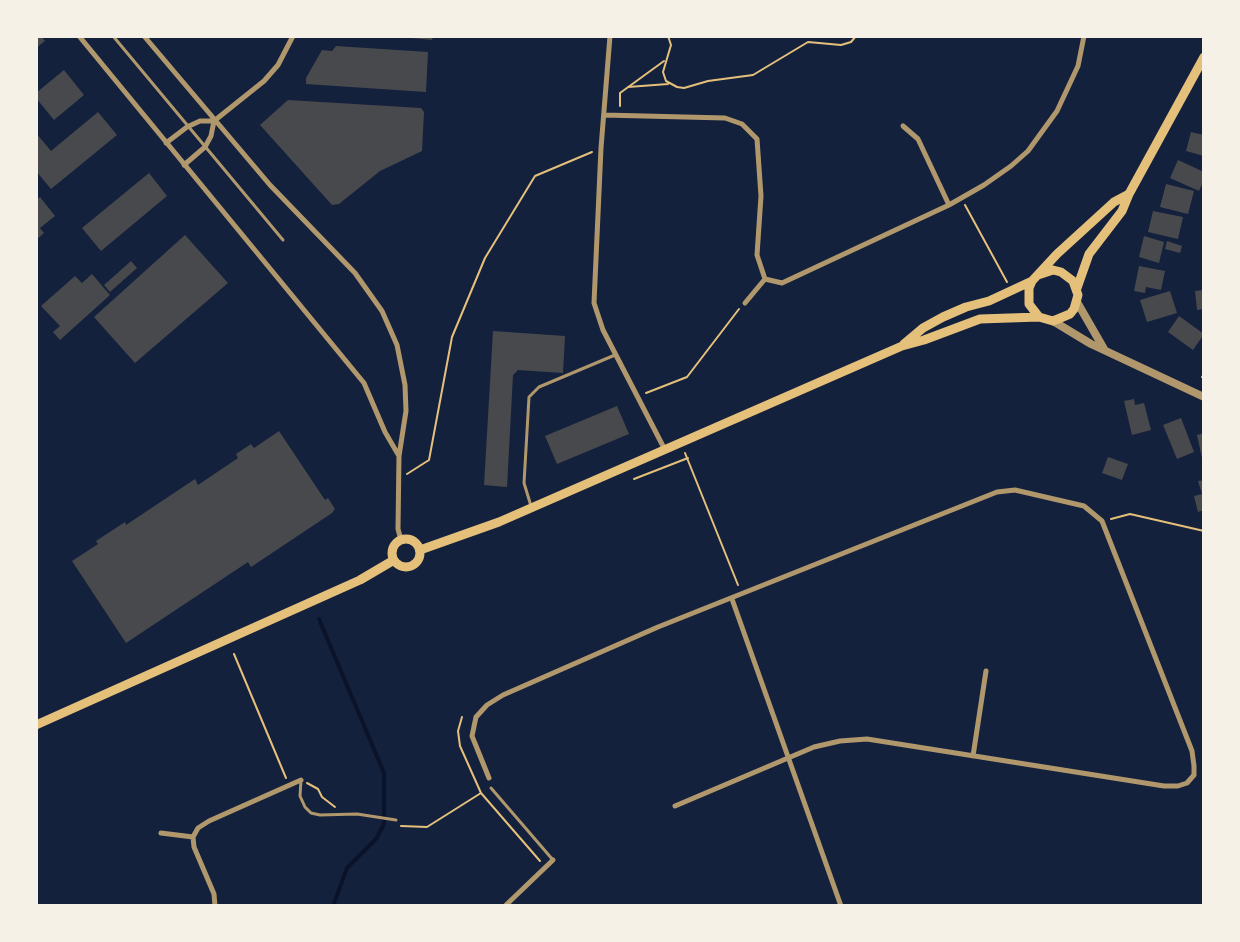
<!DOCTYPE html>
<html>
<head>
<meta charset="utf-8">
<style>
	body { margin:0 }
	#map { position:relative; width:1240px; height:942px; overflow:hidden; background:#14213d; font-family:"Space Grotesk",sans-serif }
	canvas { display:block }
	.frame { position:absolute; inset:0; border:38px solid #f6f1e7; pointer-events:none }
</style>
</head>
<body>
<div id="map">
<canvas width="1240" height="942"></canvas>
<div class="frame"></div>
</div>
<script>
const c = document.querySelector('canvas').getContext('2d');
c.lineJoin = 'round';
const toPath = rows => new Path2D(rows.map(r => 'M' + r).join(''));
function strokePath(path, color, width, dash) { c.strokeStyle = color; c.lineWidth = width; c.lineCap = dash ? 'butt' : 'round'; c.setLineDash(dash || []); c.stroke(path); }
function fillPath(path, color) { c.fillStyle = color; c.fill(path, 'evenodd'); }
const stream = toPath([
	[319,619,384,773,384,824,376,839,347,868,333,906]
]);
const building = toPath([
	[36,36,41,36,45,41,36,48],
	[391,36,433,36,432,40],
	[336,46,428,52,426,92,306,84,306,78,322,50,332,51],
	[64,70,84,95,54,120,36,98,36,93],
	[288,100,421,108,424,112,422,151,380,171,339,204,332,205,260,125],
	[98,112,117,135,51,189,36,171,36,133,51,151],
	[1191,132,1204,135,1204,156,1186,151],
	[1178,160,1204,172,1204,180,1199,191,1170,178],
	[149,173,167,196,101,251,82,228],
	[1166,184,1194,191,1188,214,1160,207],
	[40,197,55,216,40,228,44,233,36,240,36,200],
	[1153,211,1183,217,1178,239,1148,232],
	[185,235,228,283,135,363,94,317],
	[1144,236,1164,242,1159,263,1139,257],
	[1167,241,1182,246,1180,253,1165,249],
	[131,261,137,268,110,292,104,285],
	[1139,266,1165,271,1161,290,1146,287,1145,293,1134,291],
	[92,274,110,295,60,340,53,332,60,326,41,306,75,276,82,283],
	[1204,290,1204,309,1197,310,1195,291],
	[1170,291,1177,313,1147,322,1140,300],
	[1179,316,1204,334,1193,350,1168,332],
	[493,331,565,336,563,373,518,370,513,375,507,487,484,485],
	[1134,399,1135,405,1144,403,1151,430,1132,435,1124,401],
	[617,406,629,434,557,464,545,436],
	[1181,418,1194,452,1177,459,1163,425],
	[279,431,325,500,328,498,335,509,332,513,251,567,248,562,126,643,72,561,98,544,96,541,125,522,126,525,195,479,198,485,238,458,236,454,251,444,254,448],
	[1204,433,1204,457,1202,458,1197,435],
	[1108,457,1128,464,1122,480,1102,473],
	[1204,480,1204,510,1198,512,1194,496,1202,494,1198,481]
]);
const path = toPath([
	[668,36,671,45,663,72,666,81,677,87,684,88,708,81,753,75,808,42,841,45,851,42,856,36],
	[628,87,668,84],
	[620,106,620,93,664,61],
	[965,205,1007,282],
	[1202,377,1204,375],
	[646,393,687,377,739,309],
	[685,453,738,585],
	[407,474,429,460,452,337,485,258,535,176,592,152],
	[634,479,688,458],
	[1111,519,1130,514,1204,531],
	[234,654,286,778],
	[462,717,458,731,460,746,481,793,540,861],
	[307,783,318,789,322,797,335,807],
	[401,826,427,827,481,793]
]);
const service = toPath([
	[113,36,283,240],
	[531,506,524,483,529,397,539,387,615,355],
	[301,780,300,796,305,807,311,813,320,815,357,814,396,820],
	[491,788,553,860]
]);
const minor = toPath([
	[79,36,364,383,385,432,399,456],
	[144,36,270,185,355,273,382,311,397,345,405,385,406,411,399,456,398,529,401,540],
	[610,36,601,148,594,303,603,330,664,448],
	[604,115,725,118,742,124,757,139,761,196,757,255,765,279],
	[903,126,918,139,949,205],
	[166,143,187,127,200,121,214,121],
	[184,165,205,147,211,136,214,121,264,81,278,65,293,36],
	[765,279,782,283,949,205,984,185,1011,166,1028,151,1057,111,1078,66,1084,36],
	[745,303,765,279],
	[732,599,841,906],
	[973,756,986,671],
	[489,778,472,736,476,717,487,705,503,695,658,627,997,492,1015,490,1084,506,1102,521,1192,751,1194,766,1194,775,1187,783,1178,786,1164,786,867,739,840,741,814,747,675,806],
	[161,833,193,837],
	[215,906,214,894,194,847,193,837,198,828,209,821,301,780],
	[505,906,553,860]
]);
const tertiary = toPath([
	[1077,302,1104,349],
	[1053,321,1091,344,1204,397]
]);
const secondary = toPath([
	[1038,275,1053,270,1061,272,1073,281,1078,295,1074,309,1070,314,1053,321,1039,317,1029,304,1029,288,1032,281,1057,254,1114,202,1129,194],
	[1077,288,1089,254,1122,211,1129,194,1204,57],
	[904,344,923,328,943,317,966,307,989,301,1032,281],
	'392 553a14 14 0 1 1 28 0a14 14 0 1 1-28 0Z',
	[420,550,499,522,902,346,924,340,980,319,1039,317],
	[36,725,360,580,394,560]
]);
strokePath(stream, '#0b132b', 4);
fillPath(building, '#48494c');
strokePath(path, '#e5c07b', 2);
strokePath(service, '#b1986c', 3);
strokePath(minor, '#b1986c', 5);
strokePath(tertiary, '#b1986c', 8);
strokePath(secondary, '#e5c07b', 9);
</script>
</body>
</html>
